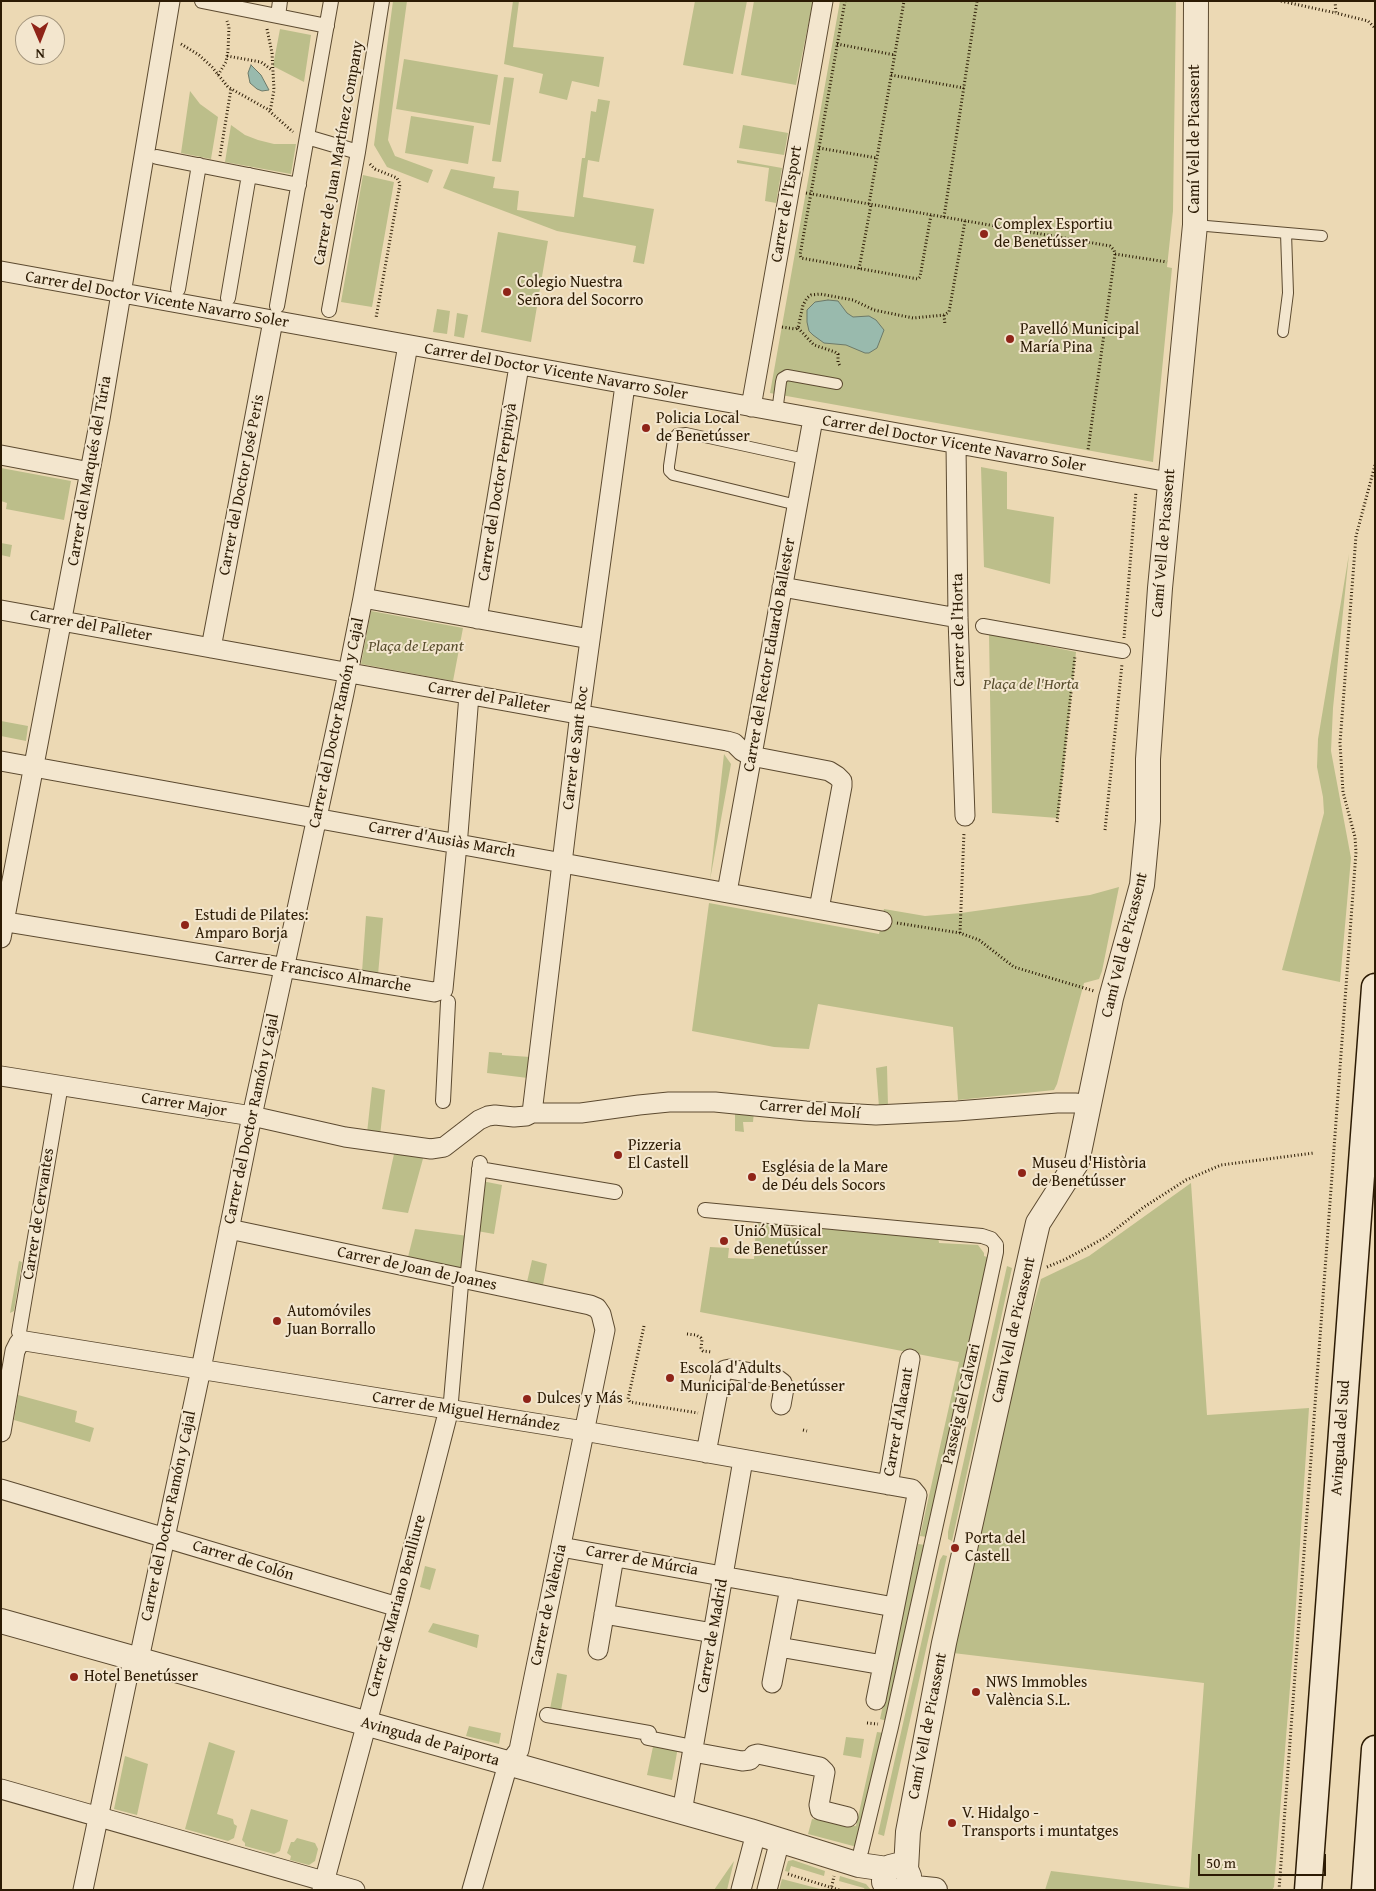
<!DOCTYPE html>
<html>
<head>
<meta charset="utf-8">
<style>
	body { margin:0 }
	#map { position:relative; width:1376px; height:1891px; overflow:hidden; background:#ecd9b4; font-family:"Gentium Book Plus",serif }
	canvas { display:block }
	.frame { position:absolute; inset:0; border:2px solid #2c1b04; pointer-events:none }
	.north { position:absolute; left:15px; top:15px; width:50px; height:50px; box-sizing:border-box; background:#f3e6ce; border:1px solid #a3957d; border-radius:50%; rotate:179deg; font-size:14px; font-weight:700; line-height:20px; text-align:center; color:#2c1b04 }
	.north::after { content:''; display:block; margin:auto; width:18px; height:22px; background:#8f2418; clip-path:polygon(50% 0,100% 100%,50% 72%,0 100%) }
	.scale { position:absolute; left:1198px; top:1854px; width:128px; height:22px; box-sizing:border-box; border:2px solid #2c1b04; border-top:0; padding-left:6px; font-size:15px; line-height:18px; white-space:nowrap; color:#2c1b04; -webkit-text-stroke:4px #f3e6ce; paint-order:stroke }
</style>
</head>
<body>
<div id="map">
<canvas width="1376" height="1891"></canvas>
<div class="frame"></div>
<div class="north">N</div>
<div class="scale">50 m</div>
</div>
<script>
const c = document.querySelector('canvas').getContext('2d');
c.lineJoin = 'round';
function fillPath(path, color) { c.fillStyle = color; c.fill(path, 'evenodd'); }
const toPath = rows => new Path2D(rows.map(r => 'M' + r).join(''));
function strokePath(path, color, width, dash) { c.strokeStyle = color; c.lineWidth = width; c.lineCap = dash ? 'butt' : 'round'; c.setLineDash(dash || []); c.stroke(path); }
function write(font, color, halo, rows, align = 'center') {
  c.font = font + ' "Gentium Book Plus",serif'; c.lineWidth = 4; c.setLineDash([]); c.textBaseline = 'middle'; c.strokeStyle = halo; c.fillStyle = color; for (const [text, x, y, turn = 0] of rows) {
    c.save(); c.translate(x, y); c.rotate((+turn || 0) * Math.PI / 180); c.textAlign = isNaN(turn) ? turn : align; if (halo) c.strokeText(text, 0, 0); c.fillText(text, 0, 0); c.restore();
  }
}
const green = toPath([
	[393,1,407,1,388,140,395,156,433,170,428,183,387,167,374,145],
	[513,1,519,1,513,47,604,57,599,87,572,81,567,100,539,93,543,74,504,64],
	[695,1,747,1,733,74,683,65],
	[754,1,813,1,796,85,741,75],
	[840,1,1176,1,1173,211,1167,267,1172,268,1153,462,770,393],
	[280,29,311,35,304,82,273,66],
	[404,59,498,75,490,125,396,109],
	[504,77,514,78,501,162,492,161],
	[190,91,200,104,218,117,211,159,181,153],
	[598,99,610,101,599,162,588,160,583,197,654,209,644,264,633,262,636,246,557,231,443,188,451,169,495,177,493,188,519,191,517,210,574,217,582,158,585,158,591,111,596,112],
	[411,116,474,126,468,164,405,153],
	[231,125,245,135,258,140,274,144,296,144,291,174,225,162],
	[743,125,788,133,784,155,739,148],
	[737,160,782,168,776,203,765,201,769,168,737,163],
	[363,175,394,182,372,307,341,302],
	[498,232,548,241,531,342,481,332],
	[437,309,450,311,447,334,433,332],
	[457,313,468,315,464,338,454,336],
	[981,467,1007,472,1007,509,1054,517,1050,584,984,567],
	[1,468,71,481,64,520,6,509,7,503,1,501],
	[1,543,12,545,10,557,1,555],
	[1349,554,1333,708,1331,751,1351,858,1340,982,1282,970,1324,813,1323,797,1317,767,1318,739],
	[371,611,463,628,453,681,361,664],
	[989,634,1076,652,1058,818,992,813],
	[1,721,28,726,26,741,1,736],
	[724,754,731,764,710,880],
	[1119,887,1102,971,1099,979,1084,983,1057,1084,1054,1090,958,1100,953,1027,818,1004,809,1049,774,1047,692,1031,709,903,879,934,884,909,925,916,961,913,1090,895],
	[366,916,383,918,378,975,362,972],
	[489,1052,502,1053,502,1055,530,1057,528,1078,487,1073],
	[887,1066,888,1107,879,1107,876,1068],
	[372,1087,385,1090,380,1136,367,1133],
	[735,1112,754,1112,753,1122,743,1122,744,1132,735,1131],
	[394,1154,424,1155,408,1213,382,1209],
	[482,1181,502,1185,494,1234,477,1231],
	[1191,1183,1207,1415,1309,1408,1293,1650,1274,1887,1272,1890,1045,1890,1051,1871,1189,1888,1204,1683,953,1653,1012,1381,1041,1279,1089,1256],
	[756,1223,938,1237,939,1243,978,1245,984,1253,984,1256,990,1258,927,1537,920,1536,959,1362,700,1312,710,1247,729,1248,728,1258,754,1259],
	[415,1229,468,1236,464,1269,408,1257],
	[532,1260,547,1264,543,1285,527,1282],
	[19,1261,22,1262,14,1311,10,1313],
	[1007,1266,1012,1268,952,1541,948,1539,948,1532],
	[18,1395,77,1411,75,1422,94,1428,90,1442,14,1420],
	[918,1544,925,1545,887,1721,880,1719],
	[943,1555,947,1556,884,1836,878,1834,940,1560],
	[425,1566,436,1569,430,1590,420,1587],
	[433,1623,479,1635,477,1648,428,1632],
	[557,1673,567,1675,561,1711,550,1709],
	[469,1726,501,1733,499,1744,466,1736],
	[877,1732,884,1733,857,1847,808,1834,812,1819,856,1826],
	[846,1737,864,1739,861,1758,843,1755],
	[209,1742,235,1751,217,1814,233,1819,234,1824,237,1826,234,1838,228,1841,185,1829],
	[654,1742,678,1747,672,1780,647,1775],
	[125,1756,148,1764,137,1815,114,1809],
	[251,1809,288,1820,280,1851,274,1854,245,1846,245,1843,242,1840],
	[297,1838,315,1843,318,1849,315,1861,309,1865,290,1860,291,1856,287,1853,291,1842,294,1842],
	[793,1860,825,1871,824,1876,791,1866,789,1872,785,1871,788,1861],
	[734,1861,727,1890,714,1890],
	[840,1876,866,1884,871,1890,865,1890,864,1888,839,1881],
	[782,1879,824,1890,779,1890]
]);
const water = toPath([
	[251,65,261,75,269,90,262,91,257,89,250,83,248,73,251,65],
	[828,300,838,301,847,313,853,317,869,316,876,320,884,330,877,348,869,353,865,353,846,345,824,343,813,335,809,331,807,322,807,310,815,302,828,300]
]);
const path = toPath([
	[845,1,800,255,801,258,918,279,920,277,931,215],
	[1281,1,1336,13],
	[1335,1,1336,13,1368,21,1375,28],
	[267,29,272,53,274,90,270,112],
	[181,44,199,55,212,67,228,87,267,109,293,132],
	[837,44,895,55],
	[227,56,261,62,272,70],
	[218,75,226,62,228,51,229,27,227,21],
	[891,75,964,88],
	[819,148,877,158],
	[220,156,231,89],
	[370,164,375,169,397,178,400,184,376,318],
	[806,193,1110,246,1114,250,1115,254,1088,450],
	[869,204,904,1],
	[944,217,977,1],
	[1115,254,1167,262],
	[859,269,871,205],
	[944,315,945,325],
	[782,327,795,329,798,328,803,305,807,298,811,295,820,294,853,300,874,310,913,318,944,315,949,312,965,221],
	[798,328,814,345,835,352,838,354,838,362,840,366],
	[1124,638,1136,492],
	[1057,822,1075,656],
	[1105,830,1122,664],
	[897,923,960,933,979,940,1014,967,1094,991],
	[960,933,964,832],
	[1047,1267,1066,1259,1106,1237,1144,1207,1186,1180,1221,1165,1314,1153],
	[644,1326,628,1399,630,1402,698,1413],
	[687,1334,696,1335,701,1338,702,1340,701,1348,703,1351,712,1352],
	[803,1430,807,1431],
	[867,1723,878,1724],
	[788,1874,839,1890],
	[831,1890,834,1876],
	[1279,1890,1356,852,1355,837,1343,792,1340,743,1356,536,1375,465]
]);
const service = toPath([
	[1195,225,1322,236],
	[1283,332,1288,293,1286,233],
	[777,412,781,382,782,378,787,375,837,384],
	[797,505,673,475,669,471,669,466,673,439,677,434,686,433,805,459]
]);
const pedestrian = toPath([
	[202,1,327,26],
	[278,16,280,1],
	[307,137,358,152],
	[157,157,299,185],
	[178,289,199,165],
	[228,298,249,175],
	[277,306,331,1],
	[329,310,358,152,382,1],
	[983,626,1123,651],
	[443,1101,448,1002],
	[479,1169,615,1192],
	[705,1210,982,1236,991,1239,996,1245,996,1252,982,1317,891,1727,861,1851],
	[468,1271,480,1163],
	[19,1332,59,1096],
	[451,1401,461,1284],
	[547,1715,649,1733,648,1738,683,1745]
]);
const minor = toPath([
	[1,271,1169,482],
	[751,407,823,1],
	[956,444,958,618,965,816],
	[1,455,90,472],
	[782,587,958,618],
	[363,598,590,639],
	[1,610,727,741,734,743,742,751,751,756,829,771,837,776,842,781,842,786,819,909],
	[477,619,519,366],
	[211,648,273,321],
	[1,761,882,921],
	[727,892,813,419],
	[1,921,434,992,443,989,458,834,469,695],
	[1,938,100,419,170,1],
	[1,1076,252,1116,345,1137,431,1149,444,1147,479,1120,488,1116,495,1115,514,1117,526,1116,532,1113,581,1113,639,1105,669,1102,715,1102,806,1111,876,1115,957,1111,1057,1103,1076,1103,1089,1106],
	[532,1113,580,713,625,385],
	[229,1229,590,1305,597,1308,601,1314,605,1330,519,1750,508,1764,472,1890],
	[1,1432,15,1351,19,1343,25,1341,584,1431,912,1489,917,1495,876,1700],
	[706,1453,721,1375,725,1370,730,1369,773,1377,778,1380,782,1383,784,1388,781,1405],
	[888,1485,910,1359],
	[1,1489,398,1607],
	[561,1547,894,1607],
	[604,1614,713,1633],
	[779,1647,883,1665],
	[598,1650,614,1557],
	[772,1683,790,1588],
	[693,1752,742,1761,750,1760,754,1755,758,1754,820,1767,825,1772,819,1805,820,1810,848,1817],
	[1,1789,355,1890],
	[682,1812,743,1460],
	[83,1890,127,1680,131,1670,139,1659,201,1369,252,1116,344,693,363,598,408,345],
	[322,1890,398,1607,449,1409],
	[741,1890,756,1833],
	[767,1890,780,1840]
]);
const tertiary = toPath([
	[1,1621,750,1831,859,1865,887,1869],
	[906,1869,908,1832,944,1643,1034,1240,1038,1223,1077,1162,1111,998,1142,885,1148,821,1148,759,1160,588,1195,225,1196,1],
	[905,1887,935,1890],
	[892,1890,886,1886,884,1882,884,1873,890,1867,898,1865,906,1869,909,1876,908,1884,901,1890]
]);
const secondary = toPath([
	[1308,1890,1375,987],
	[1365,1890,1375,1749]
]);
const markers = [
	[984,234,5,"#8f2418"],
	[507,292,5,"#8f2418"],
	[1010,339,5,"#8f2418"],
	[646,428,5,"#8f2418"],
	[185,925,5,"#8f2418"],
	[618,1155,5,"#8f2418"],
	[1022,1173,5,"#8f2418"],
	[752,1177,5,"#8f2418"],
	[724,1241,5,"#8f2418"],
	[277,1321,5,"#8f2418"],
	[670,1378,5,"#8f2418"],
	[527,1399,5,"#8f2418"],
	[955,1548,5,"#8f2418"],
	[74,1677,5,"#8f2418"],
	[976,1692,5,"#8f2418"],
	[952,1823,5,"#8f2418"]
];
const streetNames = [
	["Camí Vell de Picassent",1195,139,-90],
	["Carrer de Juan Martínez Company",339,153,-80],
	["Carrer de l'Esport",787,204,-80],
	["Carrer del Doctor Vicente Navarro Soler",157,300,10],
	["Carrer del Doctor Vicente Navarro Soler",556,372,10],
	["Carrer del Doctor Vicente Navarro Soler",954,444,10],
	["Carrer del Marqués del Túria",90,471,-80],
	["Carrer del Doctor José Peris",242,485,-79],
	["Carrer del Doctor Perpinyà",498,492,-81],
	["Camí Vell de Picassent",1164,543,-85],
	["Carrer del Palleter",91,626,10],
	["Carrer de l’Horta",959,630,-91],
	["Carrer del Rector Eduardo Ballester",770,655,-80],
	["Carrer del Palleter",489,698,10],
	["Carrer del Doctor Ramón y Cajal",337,723,-78],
	["Carrer de Sant Roc",576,748,-83],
	["Carrer d'Ausiàs March",442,840,10],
	["Camí Vell de Picassent",1125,945,-76],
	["Carrer de Francisco Almarche",313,972,9],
	["Carrer Major",184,1105,9],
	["Carrer del Molí",810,1110,5],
	["Carrer del Doctor Ramón y Cajal",252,1119,-78],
	["Carrer de Cervantes",39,1214,-81],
	["Carrer de Joan de Joanes",417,1269,12],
	["Camí Vell de Picassent",1014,1330,-77],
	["Passeig del Calvari",962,1404,-77],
	["Carrer de Miguel Hernández",466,1412,9],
	["Carrer d'Alacant",899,1422,-80],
	["Avinguda del Sud",1341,1438,-86],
	["Carrer del Doctor Ramón y Cajal",169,1516,-78],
	["Carrer de Colón",243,1561,17],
	["Carrer de Múrcia",642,1561,10],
	["Carrer de València",549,1605,-78],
	["Carrer de Mariano Benlliure",397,1606,-75],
	["Carrer de Madrid",713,1636,-80],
	["Camí Vell de Picassent",928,1726,-79],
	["Avinguda de Paiporta",430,1742,16]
];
const poiNames = [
	["Complex Esportiu",994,225],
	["de Benetússer",994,243],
	["Colegio Nuestra",517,283],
	["Señora del Socorro",517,301],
	["Pavelló Municipal",1020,330],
	["María Pina",1020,348],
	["Policia Local",656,419],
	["de Benetússer",656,437],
	["Estudi de Pilates:",195,916],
	["Amparo Borja",195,934],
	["Pizzeria",628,1146],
	["El Castell",628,1164],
	["Museu d'Història",1032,1164],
	["de Benetússer",1032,1182],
	["Església de la Mare",762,1168],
	["de Déu dels Socors",762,1186],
	["Unió Musical",734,1232],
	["de Benetússer",734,1250],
	["Automóviles",287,1312],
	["Juan Borrallo",287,1330],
	["Escola d'Adults",680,1369],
	["Municipal de Benetússer",680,1387],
	["Dulces y Más",537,1399],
	["Porta del",965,1539],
	["Castell",965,1557],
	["Hotel Benetússer",84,1677],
	["NWS Immobles",986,1683],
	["València S.L.",986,1701],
	["V. Hidalgo -",962,1814],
	["Transports i muntatges",962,1832]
];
const parkNames = [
	["Plaça de Lepant",416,647],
	["Plaça de l'Horta",1031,685]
];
fillPath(green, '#bcbe8a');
fillPath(water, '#99baad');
strokePath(water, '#6d7a69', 1);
strokePath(service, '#5c4a30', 12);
strokePath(pedestrian, '#5c4a30', 16);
strokePath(minor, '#5c4a30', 21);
strokePath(tertiary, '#5c4a30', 26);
strokePath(secondary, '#2c1b04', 29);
strokePath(path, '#2c1b04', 3, [1, 2.5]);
strokePath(service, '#f3e6ce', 10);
strokePath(pedestrian, '#f3e6ce', 14);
strokePath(minor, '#f3e6ce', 19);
strokePath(tertiary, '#f3e6ce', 24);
strokePath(secondary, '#f3e6ce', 26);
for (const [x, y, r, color] of markers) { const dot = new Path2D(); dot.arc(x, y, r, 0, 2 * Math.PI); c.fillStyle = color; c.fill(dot); strokePath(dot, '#f3e6ce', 2); }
write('16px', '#2c1b04', '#f3e6ce', streetNames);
write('16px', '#2c1b04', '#f3e6ce', poiNames, 'left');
write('italic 16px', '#574c2c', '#f3e6ce', parkNames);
</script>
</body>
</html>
